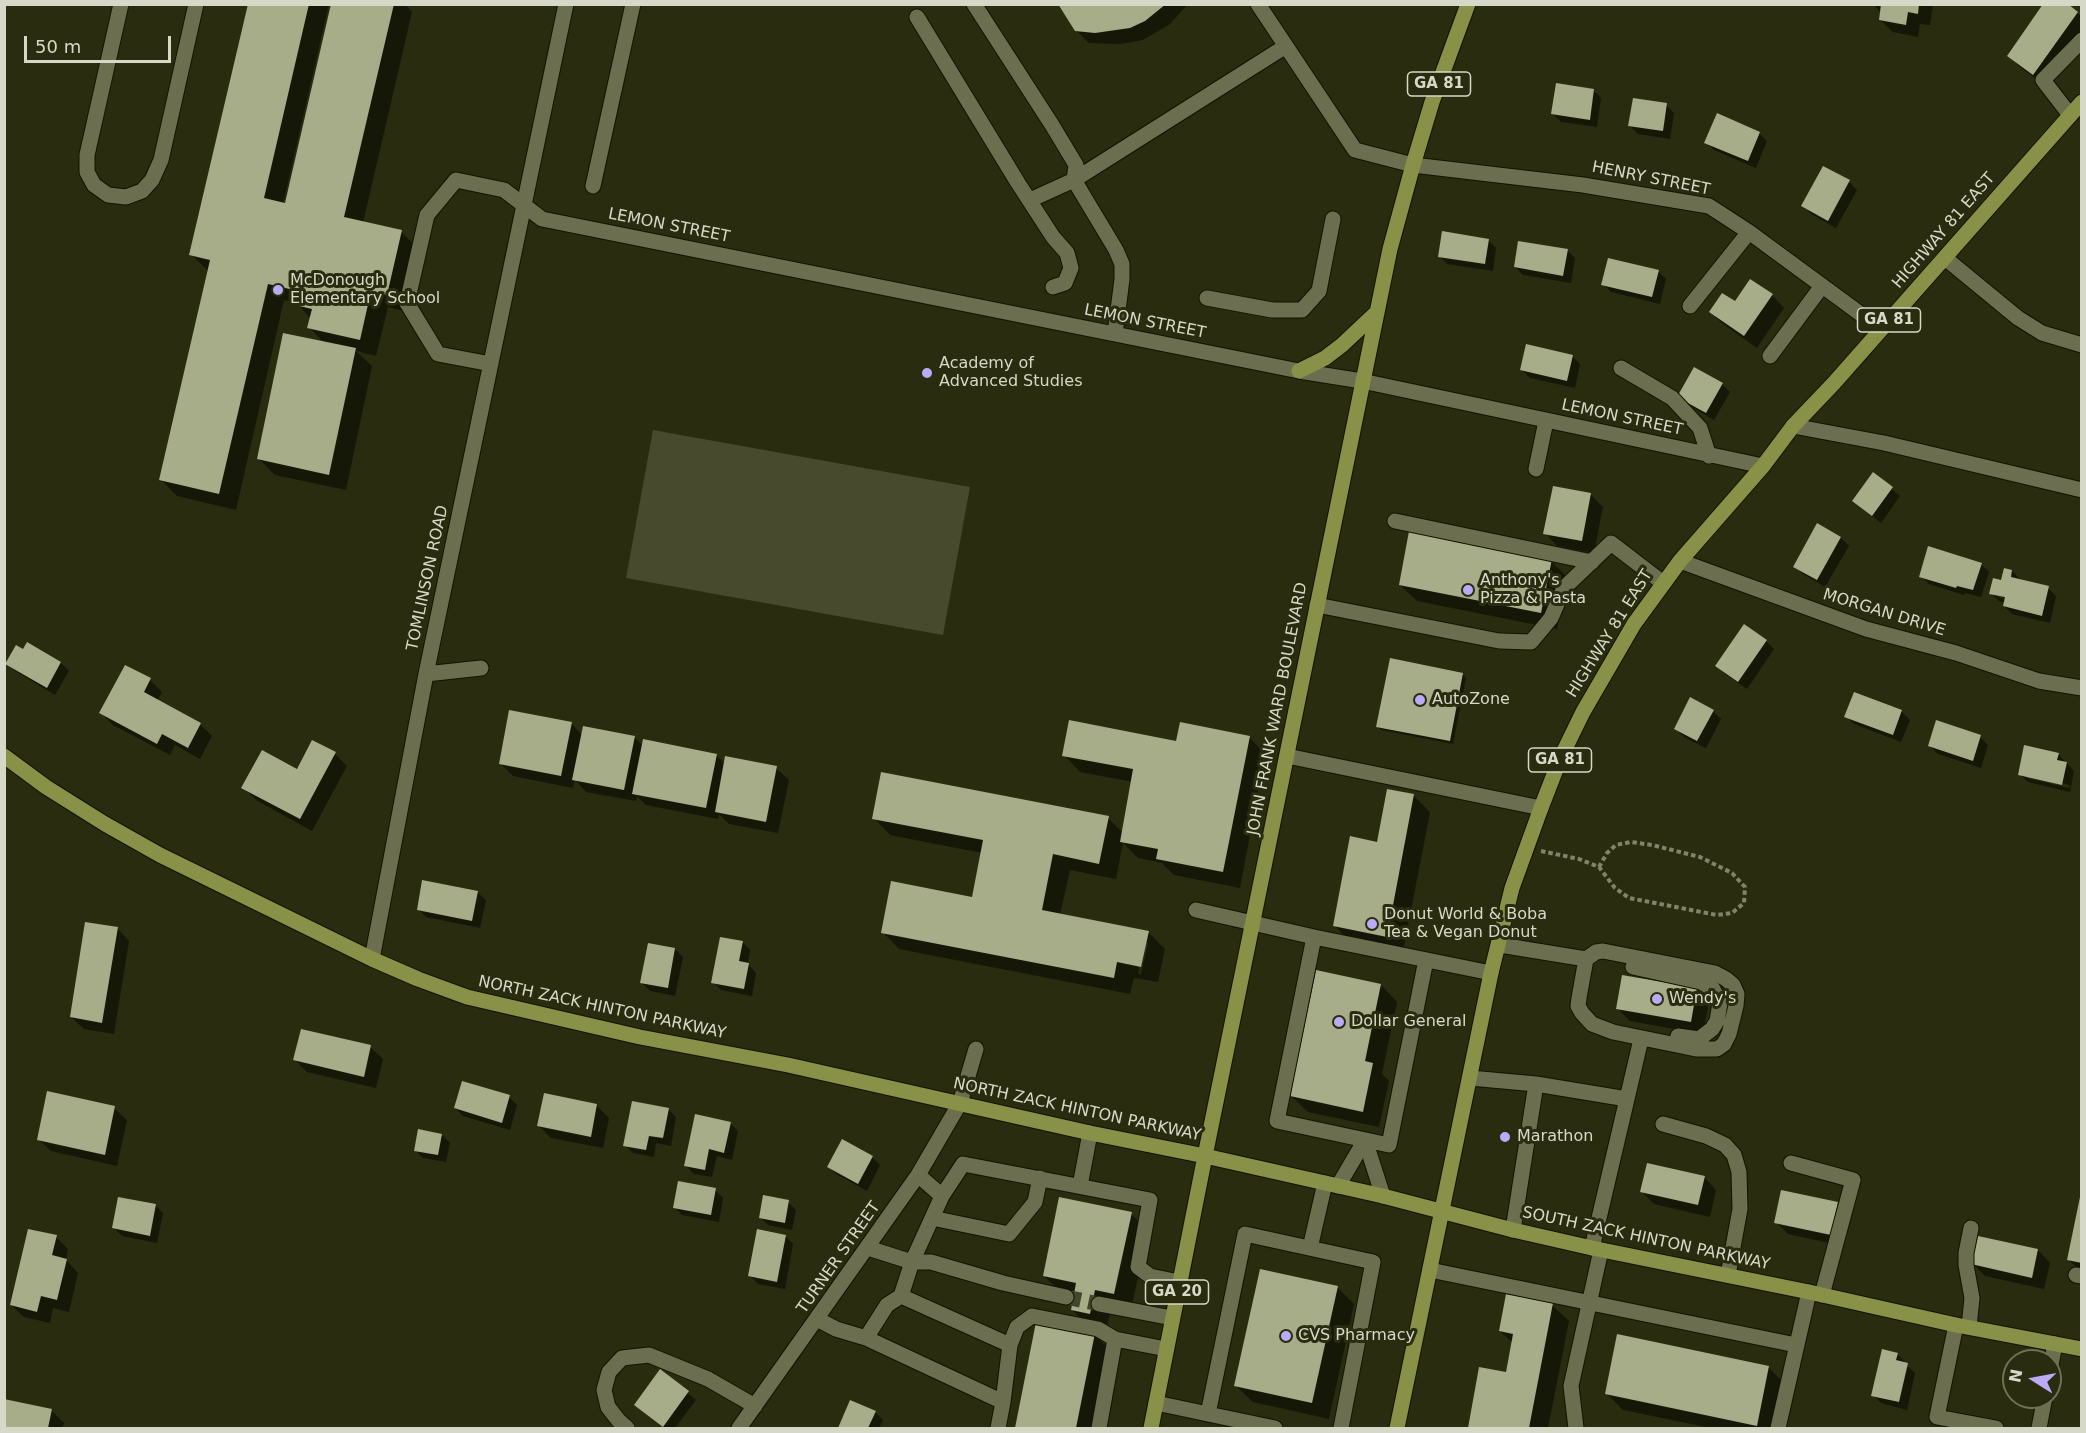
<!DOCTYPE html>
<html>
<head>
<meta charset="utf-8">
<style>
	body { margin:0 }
	#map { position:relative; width:2086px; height:1433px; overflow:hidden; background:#292c0e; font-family:"DejaVu Sans",sans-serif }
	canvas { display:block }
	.frame { position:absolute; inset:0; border:6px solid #d6d9c7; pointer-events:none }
	.north { position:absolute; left:2002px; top:1349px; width:60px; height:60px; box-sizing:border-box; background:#292c0e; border:2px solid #6e7158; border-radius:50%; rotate:281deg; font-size:16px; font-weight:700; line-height:24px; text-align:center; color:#d6d9c7 }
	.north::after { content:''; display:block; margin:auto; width:21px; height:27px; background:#bbaaf6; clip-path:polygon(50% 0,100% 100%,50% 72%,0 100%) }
	.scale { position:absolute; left:24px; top:36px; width:147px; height:27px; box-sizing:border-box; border:3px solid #d6d9c7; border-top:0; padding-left:8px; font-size:18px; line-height:21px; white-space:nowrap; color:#d6d9c7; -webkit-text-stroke:4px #292c0e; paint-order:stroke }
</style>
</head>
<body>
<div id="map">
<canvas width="2086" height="1433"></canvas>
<div class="frame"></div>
<div class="north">N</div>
<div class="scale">50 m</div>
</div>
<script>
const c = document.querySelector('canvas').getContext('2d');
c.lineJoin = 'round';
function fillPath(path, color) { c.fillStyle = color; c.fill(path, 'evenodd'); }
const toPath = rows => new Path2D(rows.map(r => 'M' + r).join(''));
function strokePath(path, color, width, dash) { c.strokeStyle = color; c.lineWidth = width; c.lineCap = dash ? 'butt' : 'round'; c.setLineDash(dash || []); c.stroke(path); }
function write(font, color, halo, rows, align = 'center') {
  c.font = font + ' "DejaVu Sans",sans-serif'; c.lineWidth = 6; c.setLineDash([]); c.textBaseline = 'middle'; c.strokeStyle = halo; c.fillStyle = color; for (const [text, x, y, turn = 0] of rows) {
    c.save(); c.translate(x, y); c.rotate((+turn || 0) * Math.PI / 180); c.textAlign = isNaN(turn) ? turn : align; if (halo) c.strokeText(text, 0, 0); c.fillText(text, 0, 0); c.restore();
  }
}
const green = toPath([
	[653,430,970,487,943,635,626,578]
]);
const shadow = toPath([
	[249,4,329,4,283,204,286,205,333,4,405,4,412,12,363,223,401,232,418,248,403,311,388,307,376,356,356,351,372,366,346,490,275,475,259,459,325,344,309,327,311,319,297,303,284,300,236,510,177,496,161,480,208,271,191,254],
	[1060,4,1188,4,1170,24,1143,40,1121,44,1089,43,1076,30],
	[1873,4,1933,4,1930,25,1920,24,1918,37,1893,32,1880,20,1881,13],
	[2066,4,2082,17,2082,37,2046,86,2021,68,2009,56],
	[1593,90,1601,98,1597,127,1561,122,1553,114],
	[1666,105,1674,113,1670,139,1638,134,1630,126],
	[1759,133,1767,141,1756,168,1714,150,1706,142],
	[1824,168,1849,182,1857,190,1836,228,1811,214,1803,206],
	[1488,240,1496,248,1493,271,1447,264,1439,256],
	[1567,250,1575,258,1571,283,1523,275,1515,267],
	[1658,271,1666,279,1660,304,1611,292,1603,284],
	[1772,295,1784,308,1757,348,1723,324,1710,312,1735,303],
	[1572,356,1580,364,1575,388,1530,378,1522,370],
	[1722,384,1730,392,1714,420,1687,404,1679,396],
	[1874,475,1900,496,1881,523,1854,501],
	[1590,494,1603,507,1594,553,1557,546,1545,533],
	[1818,525,1841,538,1849,546,1825,587,1803,574,1795,566],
	[1551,561,1567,577,1557,629,1417,601,1400,585],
	[1981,564,1989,572,1981,597,1965,593,1964,595,1929,584,1921,576],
	[2012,571,2020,579,2048,588,2056,596,2050,623,2012,614,2004,606,2005,603,1999,601,1991,593],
	[1998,594,2012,598,2012,601,1998,597],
	[1766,641,1774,649,1747,689,1725,674,1717,666],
	[27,644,61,663,69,671,55,695,15,671,7,664,24,651],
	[1462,674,1466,678,1453,744,1381,730,1378,726],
	[150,680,162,692,157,701,200,724,212,736,200,759,175,745,170,755,113,725,101,713],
	[1855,694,1902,712,1910,720,1901,742,1854,724,1846,716],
	[1713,711,1721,719,1706,748,1684,737,1676,729],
	[571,723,582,735,634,737,643,746,716,755,725,764,776,768,789,780,778,833,729,824,719,814,718,819,646,805,637,796,636,801,586,792,575,780,573,788,513,776,500,763],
	[1249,737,1265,754,1240,888,1174,875,1162,863,1138,858,1123,843,1116,879,1070,870,1060,915,1148,932,1165,949,1158,982,1134,978,1130,994,899,949,883,932,974,899,982,853,890,835,874,818,1108,818,1123,833,1133,782,1080,772,1064,755,1178,742],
	[1145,943,1148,943,1141,974,1138,974],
	[1980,737,1988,745,1981,768,1938,754,1930,746],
	[335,754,347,766,312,831,256,800,243,787,297,771],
	[2058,754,2074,771,2070,792,2028,782,2019,774],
	[2027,775,2070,785,2069,788,2027,778],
	[1388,791,1414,796,1430,812,1403,952,1351,942,1335,926,1378,843],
	[477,892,486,900,480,928,426,917,418,909],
	[117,928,129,941,114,1034,84,1029,71,1017],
	[742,942,750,950,748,964,756,973,752,996,721,990,713,982],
	[675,949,683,957,675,996,650,991,642,983],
	[1381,985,1397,1002,1382,1074,1389,1081,1379,1127,1308,1112,1291,1096],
	[1696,989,1709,1001,1703,1034,1630,1021,1618,1009],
	[370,1047,383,1059,376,1088,307,1072,295,1060],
	[509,1097,517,1105,510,1130,463,1116,455,1108],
	[596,1105,609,1118,603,1148,551,1138,539,1126],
	[114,1108,127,1120,117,1166,51,1151,38,1139],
	[668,1109,676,1117,671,1146,656,1143,654,1157,633,1153,625,1145],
	[730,1123,738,1131,732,1160,717,1156,712,1177,694,1174,686,1166],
	[442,1135,450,1143,446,1162,423,1158,415,1150],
	[842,1141,872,1157,880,1165,867,1191,836,1174,828,1166],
	[1704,1177,1716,1190,1710,1217,1654,1204,1642,1192],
	[715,1190,723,1198,719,1222,682,1215,674,1207],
	[2082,1200,2082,1273,2069,1260],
	[788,1202,796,1210,792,1230,768,1225,760,1217],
	[1837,1203,1850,1216,1843,1246,1788,1234,1776,1222],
	[155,1205,163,1213,157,1243,122,1236,114,1228],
	[1131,1214,1148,1230,1131,1310,1112,1306,1106,1330,1089,1326,1072,1310,1075,1295,1061,1292,1044,1276],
	[785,1236,793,1244,785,1289,758,1284,750,1276],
	[56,1237,68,1249,66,1260,78,1273,69,1312,53,1308,50,1323,24,1317,11,1305],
	[2038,1250,2050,1263,2044,1289,1985,1276,1973,1264],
	[1337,1287,1354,1304,1329,1419,1253,1402,1236,1386],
	[1552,1305,1569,1321,1548,1428,1469,1428,1480,1369,1507,1374,1513,1343,1500,1331],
	[1037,1324,1094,1334,1111,1351,1096,1428,1017,1428],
	[1897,1354,1905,1362,1905,1364,1915,1373,1907,1410,1881,1403,1873,1395],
	[1768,1367,1785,1384,1776,1428,1711,1428,1623,1410,1607,1394],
	[660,1371,696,1400,675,1428,665,1428,636,1405],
	[4,1401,51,1410,64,1423,62,1428,4,1428],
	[851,1402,875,1412,883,1420,879,1428,840,1428]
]);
const building = toPath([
	[248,4,309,4,264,198,285,203,331,4,394,4,344,217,402,230,387,295,371,291,360,340,307,328,312,309,295,305,298,291,268,284,219,494,159,480,210,260,189,255],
	[1058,4,1166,4,1145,21,1130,28,1095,33,1075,31],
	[1881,4,1919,4,1918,14,1908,12,1906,25,1879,20],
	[2043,4,2068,4,2078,12,2033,75,2007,56],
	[1556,83,1594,89,1590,120,1551,114],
	[1633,98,1667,103,1663,131,1628,126],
	[1717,113,1760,132,1748,161,1704,143],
	[1823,166,1850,180,1828,221,1801,206],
	[1442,231,1489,239,1485,264,1438,257],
	[1518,241,1568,249,1563,276,1514,267],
	[1608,258,1659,270,1652,297,1601,285],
	[1750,279,1773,294,1744,336,1709,312,1722,293,1735,301],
	[283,333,356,348,329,475,257,459],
	[1526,344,1573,355,1567,381,1520,370],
	[1694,367,1723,383,1706,413,1677,397],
	[1873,472,1893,487,1872,516,1852,501],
	[1553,486,1591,493,1582,541,1543,534],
	[1817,523,1841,537,1817,580,1793,567],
	[1409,531,1552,559,1541,613,1399,585],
	[1928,546,1982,563,1973,590,1957,586,1956,588,1919,577],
	[2004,568,2012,570,2011,577,2049,586,2042,616,2003,606,2005,597,1989,594,1993,578,2001,580],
	[1744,624,1767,640,1738,682,1715,666],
	[27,642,61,662,47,688,5,664,16,645,23,649],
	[1390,658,1463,673,1450,741,1376,727],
	[125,665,151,678,144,692,201,723,188,748,162,734,157,744,99,713],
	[1854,692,1902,710,1893,735,1844,717],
	[1690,697,1714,710,1697,741,1674,729],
	[509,710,572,722,561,776,499,764],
	[1069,720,1176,741,1180,722,1250,736,1223,872,1156,859,1158,849,1120,842,1133,769,1062,756],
	[1936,720,1981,735,1973,761,1928,746],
	[583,726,635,736,624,790,572,780],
	[643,739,717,754,706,808,632,794],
	[312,740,336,752,300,819,241,788,262,750,297,769],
	[2024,745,2059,753,2057,760,2067,762,2062,785,2018,775],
	[725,756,777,766,766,822,715,812],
	[881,772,1109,816,1099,864,1053,854,1042,910,1149,931,1141,967,1117,962,1114,978,881,933,891,881,972,897,983,840,872,819],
	[1387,789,1414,794,1387,937,1333,926,1350,836,1377,842],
	[422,880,478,891,472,921,417,910],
	[85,922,118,927,102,1023,70,1017],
	[720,937,743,941,739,961,749,963,744,989,711,983],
	[648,943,675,948,668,988,640,983],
	[1316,970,1381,984,1365,1061,1373,1063,1363,1112,1290,1096],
	[1622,975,1697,988,1691,1022,1616,1009],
	[301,1029,371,1045,364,1077,293,1060],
	[462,1081,510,1095,502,1123,454,1108],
	[47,1091,115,1106,105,1155,37,1140],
	[544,1093,597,1104,591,1137,537,1126],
	[632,1101,669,1108,663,1138,649,1136,646,1150,623,1146],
	[695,1114,731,1122,724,1153,709,1149,705,1170,684,1166],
	[418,1129,442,1134,438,1155,414,1151],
	[842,1139,873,1156,858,1184,827,1167],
	[1647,1163,1705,1176,1698,1205,1640,1192],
	[678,1181,716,1188,711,1215,673,1208],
	[1781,1190,1838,1202,1831,1235,1774,1223],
	[763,1195,789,1200,785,1223,759,1218],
	[118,1197,156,1204,150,1236,112,1228],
	[1059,1197,1132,1212,1114,1294,1095,1290,1090,1314,1071,1310,1076,1283,1043,1276],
	[2080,1197,2082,1197,2082,1263,2067,1260],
	[28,1229,57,1235,52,1255,67,1259,57,1300,41,1296,37,1312,10,1305],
	[757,1229,786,1235,777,1282,748,1276],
	[1978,1236,2038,1249,2032,1278,1971,1264],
	[1260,1269,1338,1286,1312,1403,1234,1386],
	[1506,1294,1553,1303,1529,1428,1468,1428,1479,1367,1506,1372,1513,1334,1499,1331],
	[1036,1322,1095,1333,1076,1428,1015,1428],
	[1617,1334,1769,1366,1757,1426,1605,1394],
	[1882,1349,1898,1353,1896,1360,1908,1363,1899,1402,1871,1396],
	[660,1369,689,1391,663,1427,634,1405],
	[4,1399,52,1409,48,1428,4,1428],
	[850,1400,876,1411,868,1428,838,1428]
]);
const minorTunnel = toPath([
	[1066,1297,1099,1304]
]);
const path = toPath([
	[1541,851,1579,859,1599,867,1615,888,1629,898,1717,915,1732,913,1744,903,1745,887,1732,873,1700,857,1652,845,1631,842,1616,845,1607,853,1599,867]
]);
const minor = toPath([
	[121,4,87,155,87,172,94,185,108,195,126,197,142,191,152,180,161,160,196,4],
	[974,4,1052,125,1076,165,1074,180,1030,200],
	[1258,4,1355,150,1413,165,1583,185,1709,206,1749,232,1881,329],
	[917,17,1018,183,1053,237,1067,253,1071,268,1065,283,1053,287],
	[2070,115,2043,80,2082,40],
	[593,186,633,4],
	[1945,258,2018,318,2042,333,2082,345],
	[1207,298,1272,310,1302,310,1319,291,1333,219],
	[1690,306,1749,232],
	[1115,334,1122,279,1122,264,1116,250,1074,180,1286,46],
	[1770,356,1822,286],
	[491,364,438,354,407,303,427,215,456,180,504,190,542,219,1299,371,1362,381,1763,466],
	[1621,368,1672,398,1700,428,1709,456],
	[1793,426,1884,443,2082,490],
	[1536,469,1546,421],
	[1395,521,1592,562],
	[1680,561,1866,629,1956,653,2039,681,2082,688],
	[1317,605,1499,641,1531,642,1551,618,1564,588,1611,543,1663,583],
	[426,674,481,668],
	[1287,756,1541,808],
	[1196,910,1314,937,1491,973],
	[1314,937,1277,1121,1389,1145,1426,960],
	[1500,945,1586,959],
	[1603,951,1715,973,1726,979,1733,985,1737,994,1736,1006,1729,1034,1724,1044,1717,1049,1696,1049,1613,1032,1592,1024,1582,1013,1578,1006,1579,998,1586,959,1596,952,1603,951],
	[372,959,426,674,566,4],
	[1633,967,1701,982,1713,989,1720,1003,1717,1021,1712,1029,1699,1039,1678,1036],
	[1470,1078,1536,1084,1627,1099,1592,1248],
	[1627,1099,1641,1039],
	[1663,1124,1706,1136,1725,1145,1734,1155,1739,1172,1740,1209,1728,1275],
	[1365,1140,1383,1196],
	[1791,1163,1853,1180,1822,1295],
	[918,1175,942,1196,912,1262,931,1262,1003,1283,1066,1297],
	[1080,1186,1090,1133],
	[1338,1186,1365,1140],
	[942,1196,963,1164,1150,1200,1138,1267,1150,1276,1179,1282],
	[932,1218,1009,1234,1035,1202,1040,1178],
	[1513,1230,1536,1084],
	[868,1248,912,1262,901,1296,1010,1345],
	[1310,1248,1325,1183],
	[1430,1270,1796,1345],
	[2076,1275,2082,1276],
	[1099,1304,1172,1318],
	[817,1319,836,1329,866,1338,1003,1402,998,1428],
	[1956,1325,1937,1417,1996,1428],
	[1969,1327,1972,1298,1966,1265,1966,1253,1971,1228],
	[866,1338,887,1305,901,1296],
	[2050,1370,2055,1344],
	[1003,1402,1010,1345,1017,1327,1032,1316,1098,1329,1115,1339,1166,1349],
	[1156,1403,1208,1414,1245,1234,1373,1262,1341,1428],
	[1208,1414,1275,1428],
	[627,1428,619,1421,608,1407,604,1390,609,1372,622,1358,649,1355,708,1379,755,1406],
	[739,1428,918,1175,960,1103,976,1049],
	[1099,1428,1115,1339],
	[1576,1428,1571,1386,1601,1250],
	[1778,1428,1809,1292],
	[2039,1428,2045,1397]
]);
const major = toPath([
	[1299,371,1325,358,1342,345,1376,313],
	[4,756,46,787,105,824,160,855,372,959,418,979,467,997,640,1037,788,1065,1090,1133,1205,1156,1383,1196,1513,1230,1592,1248,1809,1292,1956,1325,2082,1349],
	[1151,1428,1205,1156,1390,249,1413,165,1432,102,1468,4],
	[1397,1428,1491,973,1512,888,1541,808,1560,759,1583,712,1634,624,1680,561,1763,466,1793,426,1834,383,2082,102]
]);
const markers = [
	[278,290,6,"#bbaaf6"],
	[927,373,6,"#bbaaf6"],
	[1468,590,6,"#bbaaf6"],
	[1420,700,6,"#bbaaf6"],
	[1372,924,6,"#bbaaf6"],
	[1657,999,6,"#bbaaf6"],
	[1339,1022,6,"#bbaaf6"],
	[1505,1137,6,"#bbaaf6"],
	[1286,1336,6,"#bbaaf6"]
];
const shields = [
	[1439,84,63],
	[1889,320,63],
	[1560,760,63],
	[1177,1292,63]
];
const shieldNames = [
	["GA 81",1439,84],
	["GA 81",1889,320],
	["GA 81",1560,760],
	["GA 20",1177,1292]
];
const streetNames = [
	["HENRY STREET",1651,179,11],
	["LEMON STREET",669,226,11],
	["HIGHWAY 81 EAST",1944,231,-49],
	["LEMON STREET",1145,322,11],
	["LEMON STREET",1622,418,12],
	["TOMLINSON ROAD",428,578,-78],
	["MORGAN DRIVE",1884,613,17],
	["HIGHWAY 81 EAST",1610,634,-58],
	["JOHN FRANK WARD BOULEVARD",1278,709,-79],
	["NORTH ZACK HINTON PARKWAY",602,1008,12],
	["NORTH ZACK HINTON PARKWAY",1077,1110,12],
	["SOUTH ZACK HINTON PARKWAY",1646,1239,12],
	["TURNER STREET",839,1258,-55]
];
const poiNames = [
	["McDonough",290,281],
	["Elementary School",290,299],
	["Academy of",939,364],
	["Advanced Studies",939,382],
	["Anthony's",1480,581],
	["Pizza & Pasta",1480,599],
	["AutoZone",1432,700],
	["Donut World & Boba",1384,915],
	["Tea & Vegan Donut",1384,933],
	["Wendy's",1669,999],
	["Dollar General",1351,1022],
	["Marathon",1517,1137],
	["CVS Pharmacy",1298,1336]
];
fillPath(green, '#474a2c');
fillPath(shadow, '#0007');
fillPath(building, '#a7ac89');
strokePath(minorTunnel, '#43462a', 15, [15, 8]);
strokePath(minor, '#121400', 17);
strokePath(major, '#121400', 17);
strokePath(path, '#81846d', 4, [4.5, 3]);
strokePath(minor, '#6b6f4f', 15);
strokePath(major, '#899047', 15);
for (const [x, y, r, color] of markers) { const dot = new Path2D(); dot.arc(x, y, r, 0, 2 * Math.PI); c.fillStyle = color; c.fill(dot); strokePath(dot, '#292c0e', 2); }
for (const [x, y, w] of shields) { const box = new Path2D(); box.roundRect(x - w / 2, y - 12, w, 24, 4.5); c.fillStyle = '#292c0e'; c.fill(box); strokePath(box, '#d6d9c7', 1.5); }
write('bold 15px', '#d6d9c7', null, shieldNames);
write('16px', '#d6d9c7', '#292c0e', streetNames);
write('16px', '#d6d9c7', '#292c0e', poiNames, 'left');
</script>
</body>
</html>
